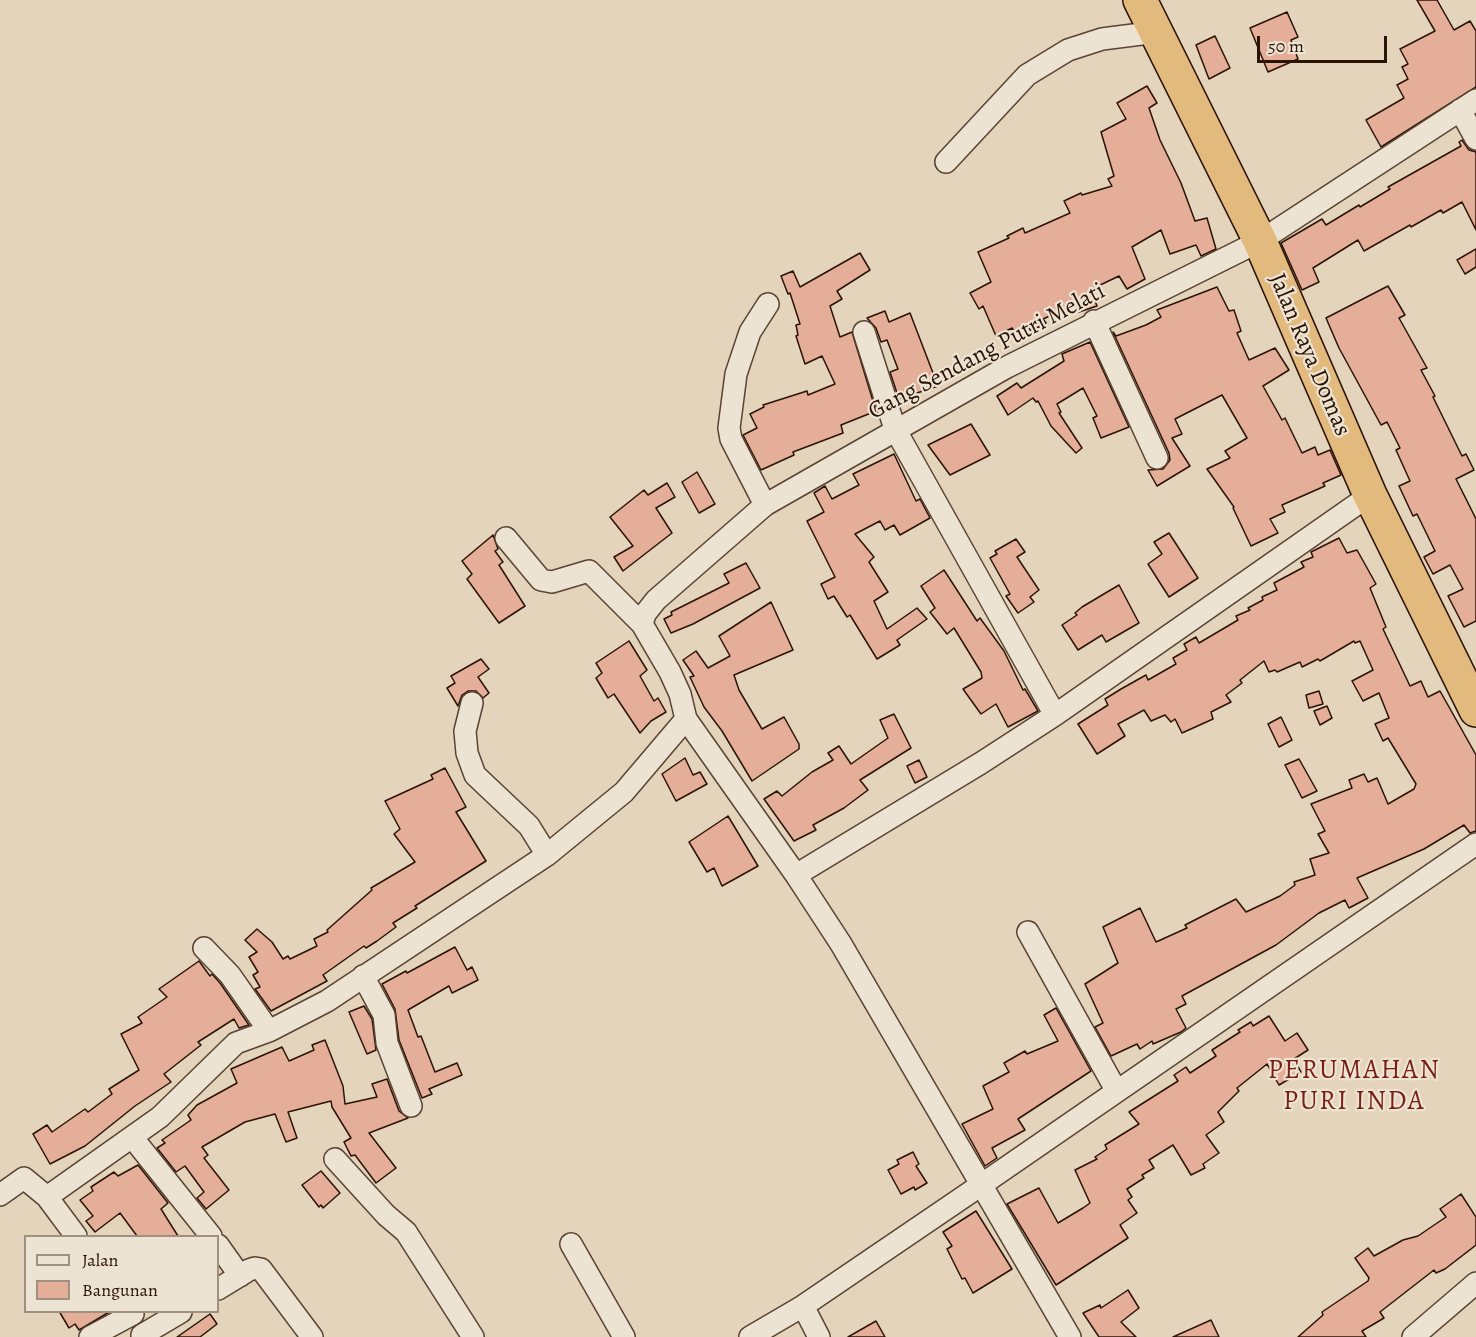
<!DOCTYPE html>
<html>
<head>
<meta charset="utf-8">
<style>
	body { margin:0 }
	#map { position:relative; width:1476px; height:1337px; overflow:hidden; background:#e3d4bb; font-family:Alegreya,serif }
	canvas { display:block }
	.legend { position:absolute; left:24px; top:1235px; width:195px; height:78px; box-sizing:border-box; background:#ede3d3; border:2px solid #9f9081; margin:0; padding:8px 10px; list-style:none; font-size:18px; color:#2b1305 }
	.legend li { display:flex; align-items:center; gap:12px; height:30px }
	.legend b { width:30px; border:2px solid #9f9081 }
	.scale { position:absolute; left:1257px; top:36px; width:130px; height:27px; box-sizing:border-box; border:3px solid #2b1305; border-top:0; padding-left:8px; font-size:18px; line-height:21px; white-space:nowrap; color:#2b1305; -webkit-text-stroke:4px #ede3d3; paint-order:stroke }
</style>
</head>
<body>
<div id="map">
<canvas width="1476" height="1337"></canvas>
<ul class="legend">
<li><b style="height:8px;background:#ede3d3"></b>Jalan</li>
<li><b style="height:16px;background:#e4ae98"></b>Bangunan</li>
</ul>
<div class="scale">50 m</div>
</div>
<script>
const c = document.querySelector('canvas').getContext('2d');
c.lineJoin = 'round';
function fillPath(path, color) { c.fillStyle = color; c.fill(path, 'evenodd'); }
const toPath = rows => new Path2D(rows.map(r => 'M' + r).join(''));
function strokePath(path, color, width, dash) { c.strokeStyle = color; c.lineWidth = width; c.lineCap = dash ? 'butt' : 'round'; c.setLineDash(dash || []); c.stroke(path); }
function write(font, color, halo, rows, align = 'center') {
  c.font = font + ' Alegreya,serif'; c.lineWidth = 4.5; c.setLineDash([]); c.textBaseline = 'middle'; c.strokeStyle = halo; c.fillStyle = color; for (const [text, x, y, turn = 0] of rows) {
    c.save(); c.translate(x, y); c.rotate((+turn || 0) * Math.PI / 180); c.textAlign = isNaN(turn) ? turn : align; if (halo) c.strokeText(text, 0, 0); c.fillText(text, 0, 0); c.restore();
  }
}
const building = toPath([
	[1417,0,1437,0,1454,30,1470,21,1476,31,1476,87,1381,147,1366,120,1404,98,1397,85,1408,79,1402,67,1408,64,1400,49,1435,31,1417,0],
	[1287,12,1298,37,1291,40,1298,59,1268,72,1250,28,1287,12],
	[1215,36,1230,68,1209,79,1196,45,1215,36],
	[1147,86,1157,103,1149,108,1160,140,1181,183,1195,221,1207,218,1216,249,1201,256,1196,245,1170,254,1161,230,1132,247,1145,279,1127,289,1119,276,1094,288,1095,292,1092,293,1097,306,1079,312,1076,304,1043,319,1046,323,1031,331,1028,326,1015,332,1012,328,996,336,983,306,979,309,970,293,991,282,978,252,1009,238,1007,236,1023,228,1025,233,1070,213,1064,201,1081,193,1082,195,1112,186,1108,179,1114,176,1101,132,1126,119,1117,103,1147,86],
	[1462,140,1469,150,1476,152,1476,230,1462,202,1443,213,1441,210,1411,227,1410,225,1364,251,1358,240,1313,268,1319,282,1302,290,1281,243,1322,219,1326,225,1359,205,1360,207,1390,189,1388,187,1461,146,1459,142,1462,140],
	[1476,249,1476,267,1465,274,1457,260,1476,249],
	[860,253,870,270,837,291,842,299,830,306,840,337,852,332,876,411,841,425,843,433,793,452,794,455,761,470,743,435,757,428,750,414,764,407,763,405,807,391,808,395,835,384,822,356,805,364,796,336,798,335,796,325,800,324,790,293,788,294,781,276,793,271,800,287,860,253],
	[1388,286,1405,315,1399,318,1427,368,1421,370,1435,396,1433,397,1462,456,1466,454,1474,470,1456,479,1476,519,1476,621,1464,627,1448,596,1463,589,1450,565,1433,574,1424,557,1435,551,1417,514,1413,516,1399,486,1410,481,1396,450,1400,448,1387,422,1381,425,1339,348,1326,318,1388,286],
	[1217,287,1229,311,1234,310,1241,331,1237,333,1249,360,1275,348,1289,370,1263,386,1282,420,1285,418,1302,453,1315,447,1318,455,1330,450,1341,475,1323,483,1325,486,1282,505,1285,512,1270,519,1278,533,1251,546,1233,508,1234,507,1207,469,1230,458,1225,451,1247,438,1222,395,1175,419,1182,434,1172,438,1190,466,1157,486,1148,470,1163,469,1170,460,1169,453,1113,332,1116,336,1146,325,1161,317,1157,310,1217,287],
	[885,311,889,322,910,313,938,386,899,399,890,372,898,369,887,340,881,342,876,328,867,318,885,311],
	[1090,342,1129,427,1101,438,1093,418,1097,416,1083,388,1057,404,1061,412,1059,413,1082,448,1076,453,1051,426,1038,401,1036,402,1033,398,1008,415,997,396,1017,383,1021,388,1064,361,1062,354,1090,342],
	[971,424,990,455,950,475,928,445,971,424],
	[894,454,916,501,920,499,930,518,900,535,894,525,885,530,880,521,855,534,874,557,869,562,888,592,874,601,887,629,917,608,927,619,897,640,900,645,877,659,850,615,847,617,834,596,828,599,821,584,835,577,807,521,824,512,814,493,825,486,832,499,859,485,853,474,894,454],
	[697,472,715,504,699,513,682,482,697,472],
	[667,483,675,497,656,508,672,533,623,571,614,557,633,546,610,517,644,490,648,495,667,483],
	[1169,533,1198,578,1169,597,1148,564,1162,554,1154,542,1169,533],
	[493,535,498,549,495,551,503,562,499,565,525,606,499,623,467,579,472,574,462,561,493,535],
	[1339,538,1347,553,1357,550,1376,584,1370,588,1386,627,1383,629,1410,686,1421,681,1428,697,1440,691,1476,755,1476,831,1470,833,1464,825,1424,849,1357,878,1368,898,1349,908,1345,900,1319,913,1276,945,1182,996,1186,1004,1176,1009,1186,1028,1181,1032,1153,1044,1152,1041,1140,1049,1137,1044,1111,1056,1095,1027,1103,1023,1085,984,1118,963,1103,927,1140,908,1156,942,1187,928,1185,925,1236,899,1246,912,1280,896,1295,885,1294,882,1315,875,1310,859,1329,853,1318,834,1325,831,1311,804,1352,788,1349,780,1364,774,1368,782,1377,778,1388,804,1414,789,1416,784,1388,738,1383,741,1375,724,1389,718,1379,693,1363,701,1352,681,1373,670,1360,641,1355,643,1354,641,1320,661,1318,659,1302,667,1300,662,1277,672,1275,670,1269,672,1264,661,1240,680,1242,683,1226,695,1231,702,1211,712,1213,719,1182,733,1175,719,1171,722,1165,715,1151,721,1144,710,1118,724,1125,736,1097,754,1078,724,1108,705,1105,699,1121,689,1146,675,1148,680,1176,664,1173,658,1187,650,1184,644,1196,637,1199,643,1238,620,1236,616,1250,610,1248,608,1263,600,1262,597,1277,590,1274,583,1304,567,1301,562,1313,557,1311,552,1339,538],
	[1016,539,1025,552,1017,557,1039,590,1030,597,1034,602,1018,613,1006,596,1010,594,990,558,997,554,995,551,1016,539],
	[746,563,760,588,693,624,671,633,664,619,672,615,671,612,729,583,724,574,746,563],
	[944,570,977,621,980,618,1004,651,1023,690,1025,689,1038,711,1008,727,996,704,981,714,963,689,982,678,981,672,954,628,947,634,930,612,935,608,921,586,944,570],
	[1119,585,1139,623,1106,642,1102,635,1078,650,1062,625,1077,615,1075,613,1082,607,1119,585],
	[771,602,793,650,734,675,739,690,762,729,784,717,799,744,799,749,752,781,722,731,704,707,690,677,694,676,683,660,696,651,708,668,730,656,719,636,771,602],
	[629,641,647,670,640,676,654,701,658,698,666,712,651,721,640,733,614,694,608,698,596,678,602,673,596,663,629,641],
	[481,659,489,669,478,677,489,693,483,698,476,691,468,691,462,695,458,706,447,688,455,683,451,676,481,659],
	[1319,691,1323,704,1309,708,1306,695,1319,691],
	[1327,706,1332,718,1320,725,1314,711,1327,706],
	[894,714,911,748,860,780,868,790,844,808,813,825,816,830,794,841,764,799,777,791,782,796,812,772,833,760,828,753,839,746,851,764,888,738,880,720,894,714],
	[1281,717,1292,740,1279,747,1268,724,1281,717],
	[685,758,693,775,700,772,707,784,676,801,662,774,685,758],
	[1299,759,1317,791,1302,798,1285,765,1299,759],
	[919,760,927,777,915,783,907,766,919,760],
	[445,768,466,807,456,812,486,861,415,906,417,908,393,923,396,927,377,941,366,948,364,946,323,975,327,981,271,1011,255,989,260,987,253,975,258,972,249,957,257,952,245,940,257,929,272,942,283,959,288,956,290,959,317,946,314,939,328,932,327,930,372,890,371,888,415,862,394,834,400,829,385,801,433,779,431,775,445,768],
	[728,816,758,866,722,886,714,868,707,872,689,842,728,816],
	[455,947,467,970,472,967,478,980,452,993,449,986,408,1010,418,1037,421,1036,435,1072,457,1063,462,1075,429,1089,432,1094,422,1098,399,1040,395,1009,382,984,406,971,407,973,455,947],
	[199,961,210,976,212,974,220,983,249,1025,239,1028,234,1019,198,1042,201,1045,164,1074,171,1082,135,1106,85,1146,50,1164,33,1134,47,1125,52,1132,85,1109,88,1112,112,1094,109,1089,139,1070,121,1034,142,1023,138,1017,167,997,159,989,199,961],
	[364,1006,372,1019,376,1050,367,1054,349,1012,364,1006],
	[1056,1008,1091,1071,1018,1119,1025,1130,992,1148,997,1158,985,1166,962,1124,993,1109,983,1086,1009,1072,1004,1063,1025,1051,1027,1054,1058,1041,1044,1015,1056,1008],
	[1269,1016,1285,1041,1297,1033,1308,1050,1294,1059,1301,1072,1279,1085,1267,1064,1237,1088,1239,1091,1218,1112,1224,1122,1206,1135,1219,1153,1203,1164,1205,1168,1191,1175,1173,1145,1149,1160,1154,1168,1142,1175,1144,1178,1127,1189,1132,1197,1128,1200,1137,1213,1120,1225,1128,1238,1056,1285,1007,1204,1039,1188,1058,1223,1083,1208,1090,1203,1075,1170,1097,1159,1095,1157,1107,1149,1105,1145,1139,1124,1129,1112,1178,1081,1174,1075,1186,1067,1190,1073,1216,1056,1212,1050,1240,1032,1238,1030,1251,1022,1253,1026,1269,1016],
	[325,1040,343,1086,345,1104,377,1097,372,1084,387,1079,399,1111,408,1118,369,1133,396,1168,376,1183,355,1155,351,1156,344,1142,351,1138,332,1107,331,1101,288,1112,297,1138,286,1142,275,1114,245,1122,202,1147,208,1155,204,1158,229,1190,206,1209,197,1198,204,1192,185,1166,176,1172,157,1148,165,1143,162,1140,191,1120,188,1115,197,1105,237,1083,231,1069,282,1047,289,1061,314,1050,312,1045,325,1040],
	[913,1152,919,1164,916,1166,927,1183,915,1190,914,1187,901,1194,888,1170,899,1164,897,1160,913,1152],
	[138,1165,168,1203,161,1209,178,1236,137,1236,120,1213,95,1232,86,1221,93,1216,80,1200,93,1191,91,1187,114,1172,118,1176,138,1165],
	[321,1171,340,1193,323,1208,321,1205,319,1207,302,1185,321,1171],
	[1461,1194,1476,1217,1476,1245,1445,1269,1436,1273,1434,1270,1380,1312,1384,1318,1362,1331,1366,1337,1298,1337,1323,1315,1322,1312,1368,1281,1369,1278,1355,1258,1368,1248,1374,1256,1403,1240,1418,1236,1446,1217,1440,1209,1461,1194],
	[976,1211,1012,1269,973,1293,965,1278,962,1279,947,1249,952,1246,943,1232,976,1211],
	[1128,1290,1139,1308,1121,1322,1136,1337,1099,1337,1083,1313,1100,1305,1101,1308,1128,1290],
	[59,1311,111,1311,79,1330,75,1324,69,1328,59,1311],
	[210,1314,217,1324,200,1337,177,1337,210,1314],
	[1211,1320,1219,1337,1173,1337,1211,1320],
	[876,1321,885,1337,848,1337,876,1321]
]);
const street = toPath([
	[1460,110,1476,139],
	[946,162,1027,75,1068,50,1102,39,1157,32],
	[1094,321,1157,458],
	[864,332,895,429,1055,715],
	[765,505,731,439,729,428,736,374,750,332,768,304],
	[506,538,541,580,552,582,589,571,642,624],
	[472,703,465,731,467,753,475,775,529,826,547,855],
	[796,875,981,763,1055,715,1370,495],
	[1028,932,1116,1090],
	[204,948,230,975,269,1031],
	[363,976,384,1015,387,1043,411,1106],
	[132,1137,211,1236],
	[335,1159,386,1215,406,1232,473,1337],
	[0,1195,24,1178,47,1197,76,1236],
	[47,1197,160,1117,236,1043,269,1031,327,1001,547,855,624,792,686,719],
	[571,1244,624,1337],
	[218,1245,240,1276],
	[218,1289,249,1270,255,1268,261,1269,312,1337],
	[803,1306,819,1337],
	[142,1335,181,1312],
	[90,1337,133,1314],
	[750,1337,803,1306,981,1185,1476,844],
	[1070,1337,841,944,796,875,686,719,680,694,670,672,642,624,645,614,656,600,765,505,1007,367,1260,241,1476,100],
	[1413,1337,1476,1283]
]);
const highway = toPath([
	[1140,0,1260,241,1370,495,1476,710]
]);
const streetNames = [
	["Gang Sendang Putri Melati",987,352,-28],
	["Jalan Raya Domas",1309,355,67]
];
const quarterNames = [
	["PERUMAHAN",1354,1071],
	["PURI INDA",1354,1102]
];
fillPath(building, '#e4ae98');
strokePath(building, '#2b1305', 1.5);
strokePath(street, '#594332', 24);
strokePath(highway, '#2b1305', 36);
strokePath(street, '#ede3d3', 21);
strokePath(highway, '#e2ba7e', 33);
write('24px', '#2b1305', '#ede3d3', streetNames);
c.letterSpacing = '1.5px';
write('27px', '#7a1f14', '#ede3d3', quarterNames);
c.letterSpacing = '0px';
</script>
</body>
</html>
